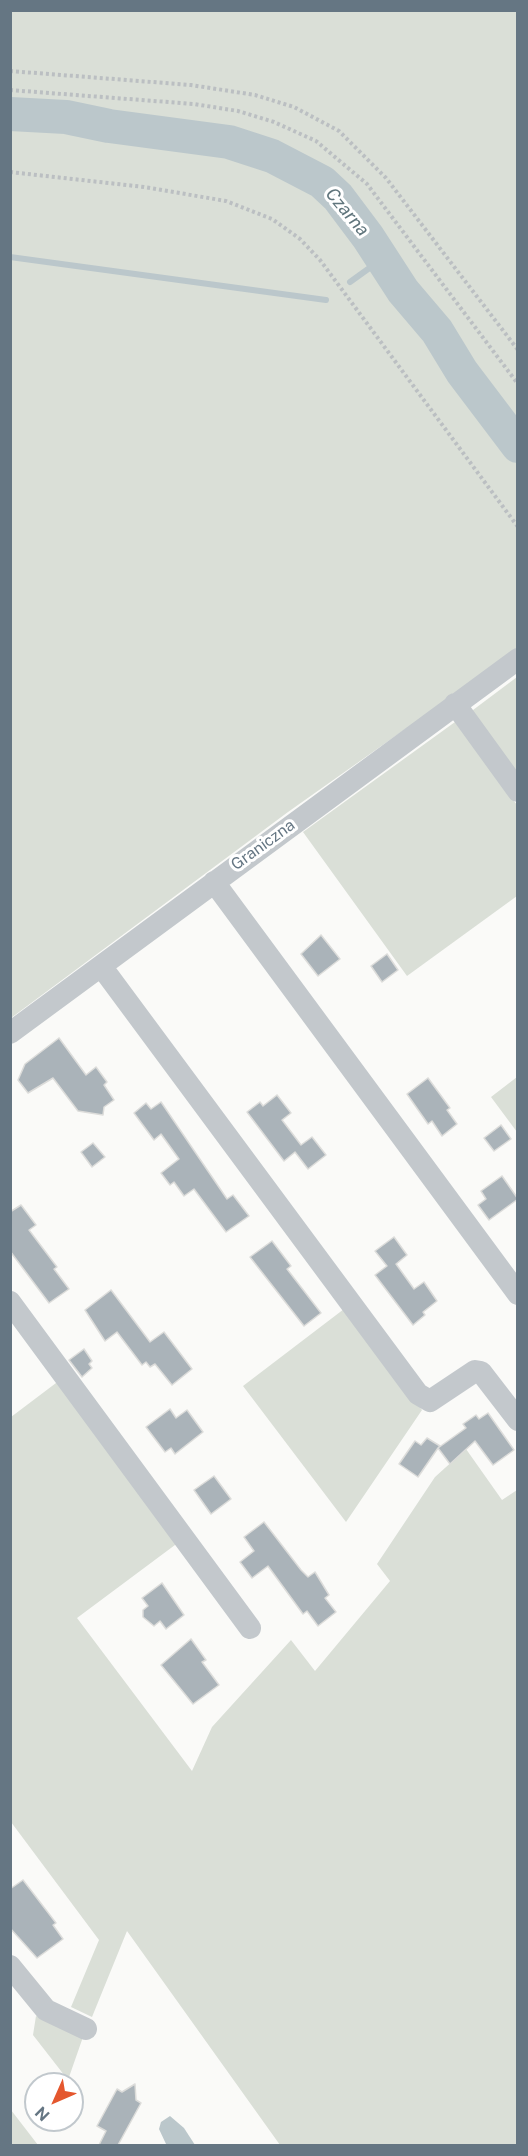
<!DOCTYPE html>
<html>
<head>
<meta charset="utf-8">
<style>
	body { margin:0 }
	#map { position:relative; width:528px; height:2156px; overflow:hidden; background:#fafaf8; font-family:"Public Sans",sans-serif }
	canvas { display:block }
	.frame { position:absolute; inset:0; border:12px solid #657683; pointer-events:none }
	.north { position:absolute; left:24px; top:2072px; width:60px; height:60px; box-sizing:border-box; background:#fff; border:2px solid #c1c8cd; border-radius:50%; rotate:225deg; font-size:16px; font-weight:700; line-height:24px; text-align:center; color:#657683 }
	.north::after { content:''; display:block; margin:auto; width:21px; height:27px; background:#e4572e; clip-path:polygon(50% 0,100% 100%,50% 72%,0 100%) }
</style>
</head>
<body>
<div id="map">
<canvas width="528" height="2156"></canvas>
<div class="frame"></div>
<div class="north">N</div>
</div>
<script>
const c = document.querySelector('canvas').getContext('2d');
c.lineJoin = 'round';
function fillPath(path, color) { c.fillStyle = color; c.fill(path, 'evenodd'); }
const toPath = rows => new Path2D(rows.map(r => 'M' + r).join(''));
function strokePath(path, color, width, dash) { c.strokeStyle = color; c.lineWidth = width; c.lineCap = dash ? 'butt' : 'round'; c.setLineDash(dash || []); c.stroke(path); }
function write(font, color, halo, rows, align = 'center') {
  c.font = font + ' "Public Sans",sans-serif'; c.lineWidth = 6; c.setLineDash([]); c.textBaseline = 'middle'; c.strokeStyle = halo; c.fillStyle = color; for (const [text, x, y, turn = 0] of rows) {
    c.save(); c.translate(x, y); c.rotate((+turn || 0) * Math.PI / 180); c.textAlign = isNaN(turn) ? turn : align; if (halo) c.strokeText(text, 0, 0); c.fillText(text, 0, 0); c.restore();
  }
}
const green = toPath([
	[10,11,518,11,517,650,288,812,11,1018],
	[517,677,517,778,469,713],
	[455,722,517,805,517,896,407,976,303,832],
	[517,1077,517,1132,491,1097],
	[344,1309,422,1410,346,1522,243,1386],
	[60,1380,179,1542,77,1618,192,1771,212,1727,291,1640,315,1671,390,1581,377,1564,435,1477,466,1449,502,1500,517,1490,517,2145,280,2145,127,1931,92,2017,71,2007,99,1940,11,1822,11,1417],
	[36,2016,83,2037,68,2080,33,2035],
	[10,2110,11,2110,38,2145,11,2145]
]);
const water = toPath([
	[170,2116,184,2128,195,2145,166,2144,159,2129,161,2122]
]);
const stream = toPath([
	[10,257,326,300],
	[350,282,382,259]
]);
const river = toPath([
	[10,114,66,117,109,126,229,142,272,156,322,182,338,197,368,237,403,291,437,331,462,372,518,446]
]);
const building = toPath([
	[321,935,340,959,318,976,301,954,321,935],
	[387,954,398,970,382,982,371,966,387,954],
	[59,1038,86,1075,96,1067,107,1082,104,1085,114,1100,104,1107,103,1115,78,1111,53,1078,28,1093,18,1080,25,1064,59,1038],
	[428,1078,450,1108,447,1110,457,1124,442,1136,432,1121,428,1124,407,1094,428,1078],
	[277,1095,291,1113,282,1120,301,1145,312,1137,326,1155,308,1169,295,1152,284,1161,247,1112,260,1102,263,1106,277,1095],
	[161,1102,227,1199,233,1195,249,1216,226,1232,194,1189,184,1196,174,1182,170,1185,161,1173,179,1159,161,1134,154,1140,134,1113,146,1103,151,1109,161,1102],
	[501,1125,511,1139,494,1151,484,1138,501,1125],
	[93,1143,105,1157,92,1167,81,1152,93,1143],
	[502,1176,518,1199,489,1220,478,1205,486,1199,481,1191,502,1176],
	[21,1205,36,1225,29,1230,57,1267,54,1269,69,1289,49,1303,10,1251,10,1212,21,1205],
	[394,1237,407,1255,396,1264,414,1289,424,1282,437,1301,423,1312,425,1315,413,1325,375,1275,387,1266,375,1251,394,1237],
	[272,1241,291,1266,287,1269,321,1313,304,1326,250,1257,272,1241],
	[111,1290,150,1342,164,1332,192,1369,172,1385,155,1364,150,1367,146,1362,142,1365,117,1332,105,1341,85,1310,111,1290],
	[84,1349,92,1361,89,1364,92,1368,82,1377,69,1360,84,1349],
	[170,1409,176,1418,187,1410,203,1432,175,1454,171,1448,165,1452,146,1427,170,1409],
	[488,1413,514,1450,493,1465,475,1441,450,1464,438,1448,418,1477,399,1464,415,1441,421,1445,427,1438,440,1446,438,1448,466,1428,463,1424,476,1415,479,1419,488,1413],
	[214,1476,231,1499,211,1514,194,1490,214,1476],
	[264,1522,301,1570,308,1577,315,1572,329,1595,325,1598,336,1612,318,1626,307,1611,303,1614,268,1566,252,1578,240,1562,254,1551,244,1537,264,1522],
	[162,1583,184,1615,166,1629,160,1621,154,1626,143,1617,143,1610,148,1606,142,1598,162,1583],
	[191,1639,206,1660,202,1662,219,1685,193,1704,161,1665,191,1639],
	[23,1880,56,1923,53,1925,63,1939,37,1958,10,1928,10,1889,23,1880],
	[135,2084,136,2100,141,2103,118,2145,99,2145,106,2131,97,2126,117,2089,122,2092,135,2084]
]);
const path = toPath([
	[10,71,191,85,255,95,294,107,339,131,386,178,518,350],
	[10,90,194,104,238,111,274,122,316,141,367,184,518,384],
	[10,172,144,187,226,201,272,219,300,239,320,260,518,527]
]);
const minor = toPath([
	[455,704,518,791],
	[214,882,518,1294],
	[101,966,418,1394,430,1401,475,1371,481,1372,518,1420],
	[10,1033,518,659],
	[10,1302,250,1628],
	[10,1966,46,2010,86,2029]
]);
const streetNames = [
	["Graniczna",263,845,-36]
];
const waterNames = [
	["Czarna",347,212,50]
];
fillPath(green, '#dadfd7');
fillPath(water, '#bbc7cb');
strokePath(stream, '#bbc7cb', 6);
strokePath(river, '#bbc7cb', 34);
fillPath(building, '#aab3b9');
strokePath(building, '#dcdcda', 1.5);
strokePath(path, '#bbbfc2', 4, [3, 3]);
strokePath(minor, '#c3c8cc', 22);
write('16px', '#657683', '#fff', streetNames);
write('italic 18px', '#60757c', '#fff', waterNames);
</script>
</body>
</html>
